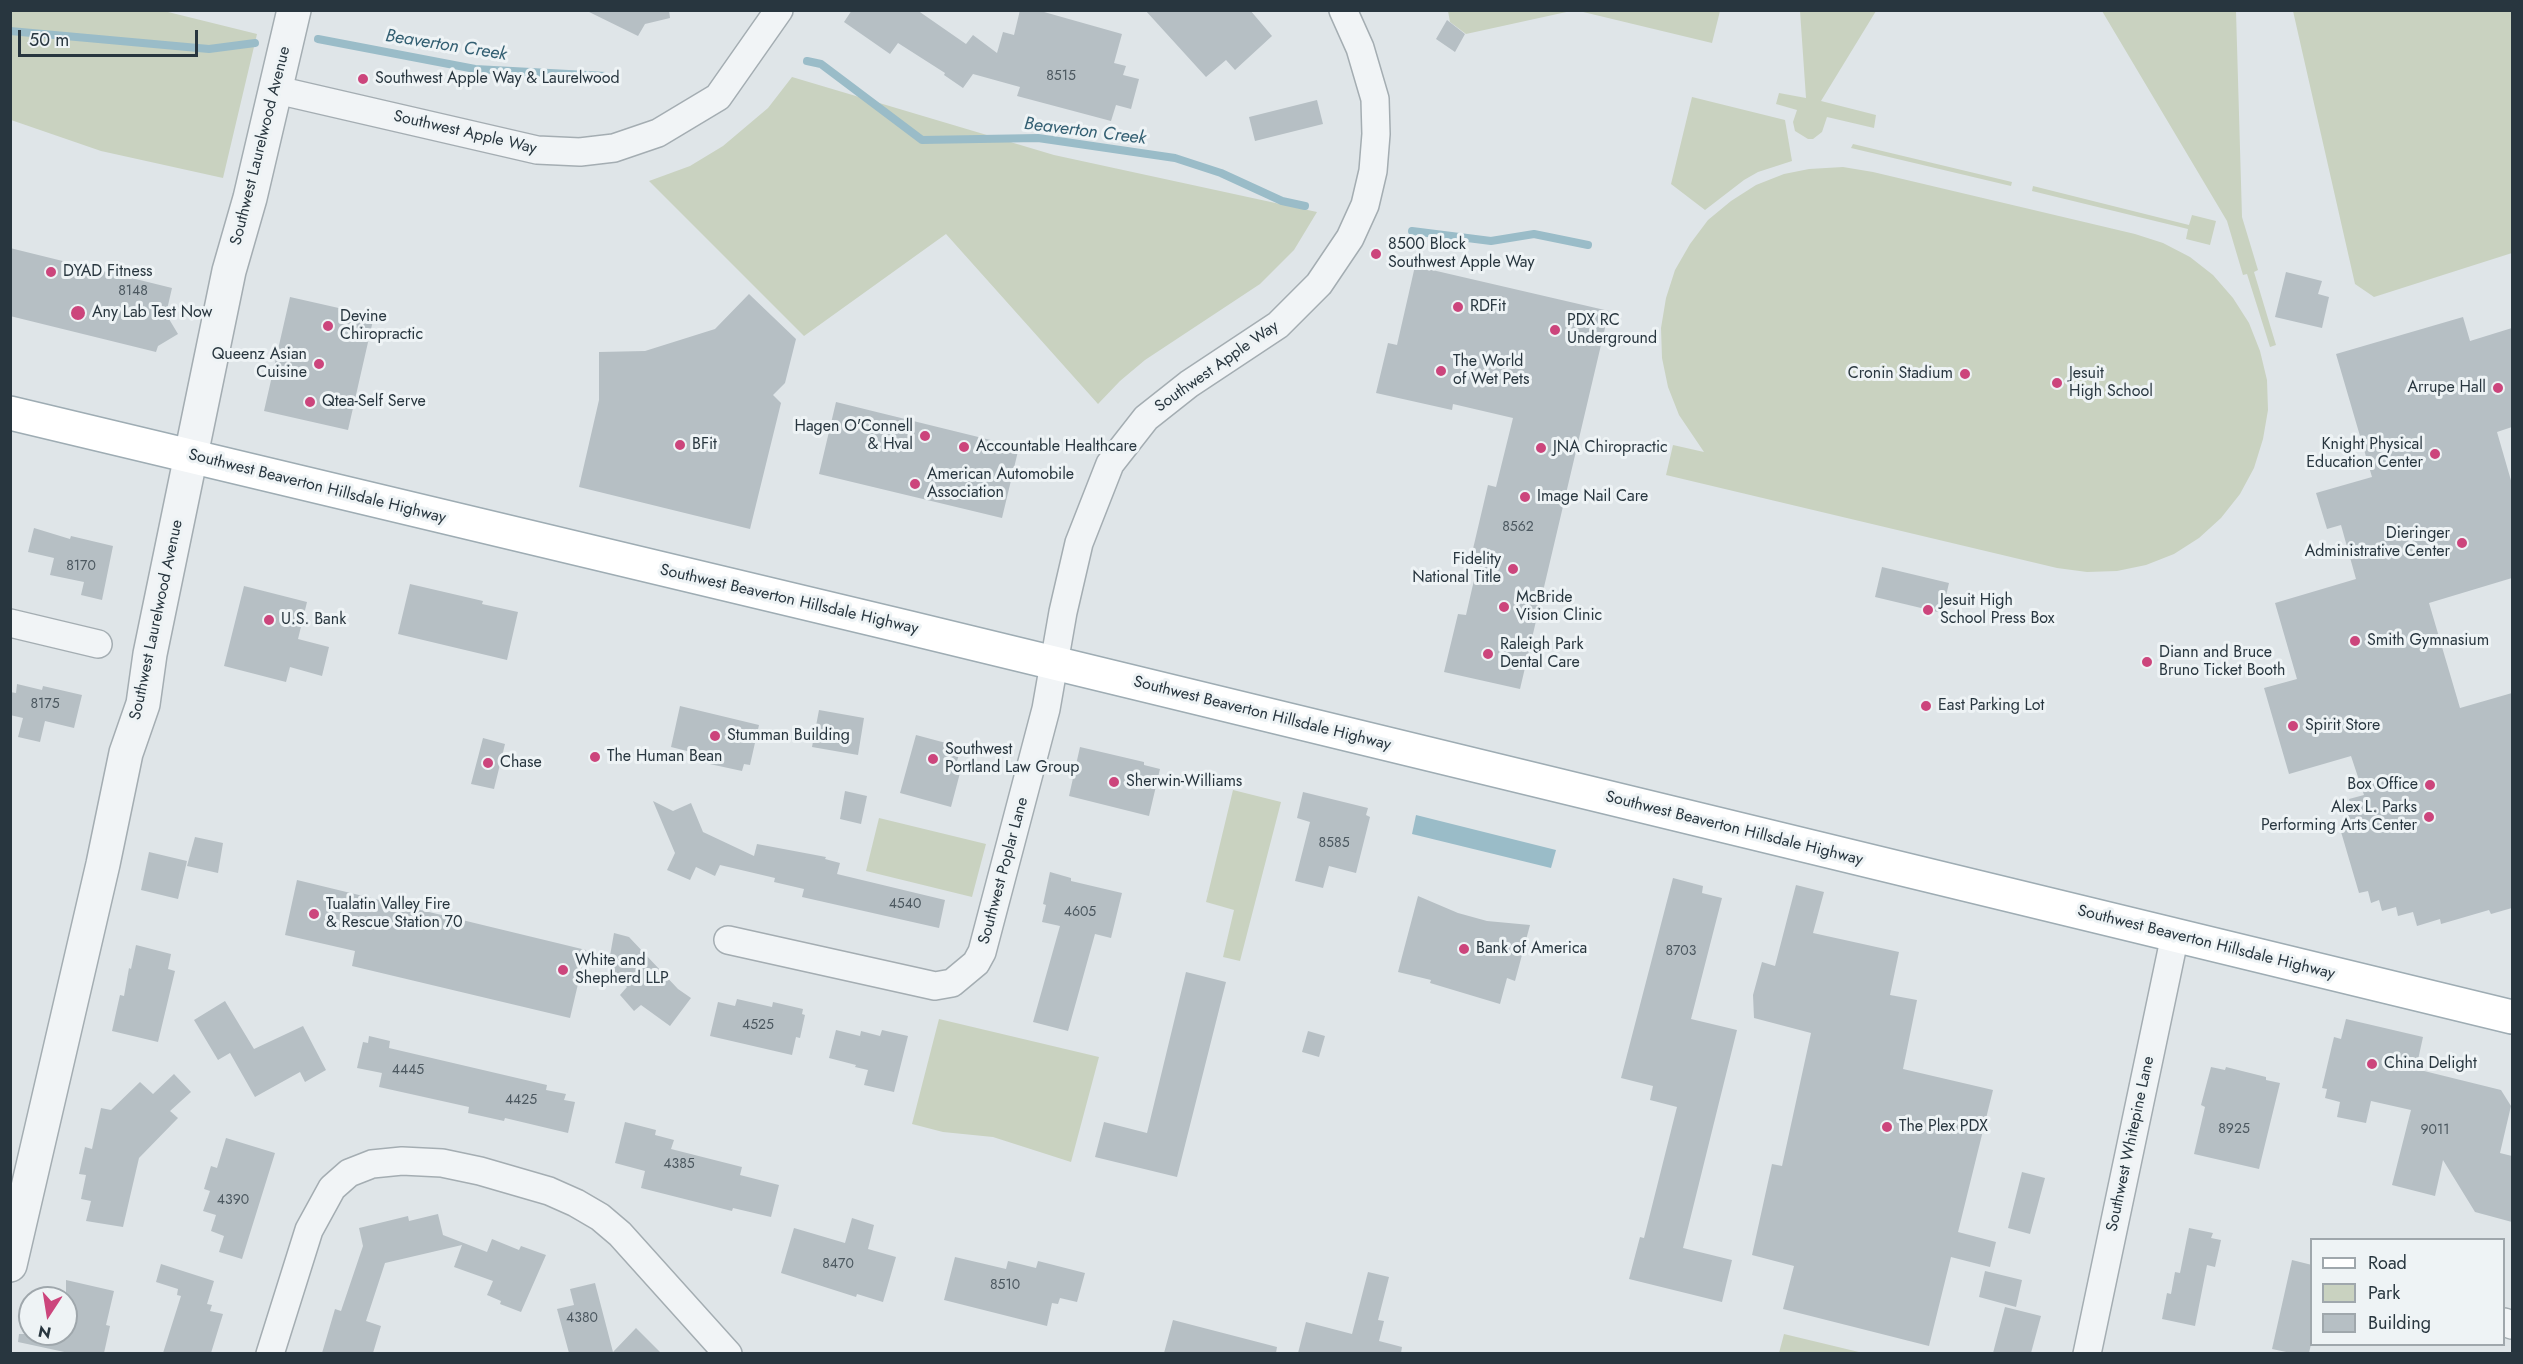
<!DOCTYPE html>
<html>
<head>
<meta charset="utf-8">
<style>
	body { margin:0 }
	#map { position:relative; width:2523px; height:1364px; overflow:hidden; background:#dfe5e8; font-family:Jost,sans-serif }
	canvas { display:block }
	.frame { position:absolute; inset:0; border:12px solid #28363f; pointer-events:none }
	.legend { position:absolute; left:2310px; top:1238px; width:195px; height:108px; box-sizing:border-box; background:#eef3f5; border:2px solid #9fa7ac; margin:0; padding:8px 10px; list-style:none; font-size:18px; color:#28363f }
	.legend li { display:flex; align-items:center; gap:12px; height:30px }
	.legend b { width:30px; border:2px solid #9fa7ac }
	.north { position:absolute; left:18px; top:1286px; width:60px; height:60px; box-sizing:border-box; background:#eef3f5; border:2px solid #9fa7ac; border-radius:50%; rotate:192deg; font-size:16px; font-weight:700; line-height:24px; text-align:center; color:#28363f }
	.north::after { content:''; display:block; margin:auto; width:21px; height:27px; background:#cc457c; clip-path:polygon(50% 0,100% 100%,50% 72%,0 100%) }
	.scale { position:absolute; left:18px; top:30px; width:180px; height:27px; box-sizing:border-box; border:3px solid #28363f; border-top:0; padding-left:8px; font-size:18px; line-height:21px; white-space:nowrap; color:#28363f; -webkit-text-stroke:4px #eef3f5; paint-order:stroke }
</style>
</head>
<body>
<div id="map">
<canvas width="2523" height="1364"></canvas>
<div class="frame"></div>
<ul class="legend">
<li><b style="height:8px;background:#fff"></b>Road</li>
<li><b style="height:16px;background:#c9d2c0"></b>Park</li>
<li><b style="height:16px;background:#b6bfc4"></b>Building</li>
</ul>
<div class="north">N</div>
<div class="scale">50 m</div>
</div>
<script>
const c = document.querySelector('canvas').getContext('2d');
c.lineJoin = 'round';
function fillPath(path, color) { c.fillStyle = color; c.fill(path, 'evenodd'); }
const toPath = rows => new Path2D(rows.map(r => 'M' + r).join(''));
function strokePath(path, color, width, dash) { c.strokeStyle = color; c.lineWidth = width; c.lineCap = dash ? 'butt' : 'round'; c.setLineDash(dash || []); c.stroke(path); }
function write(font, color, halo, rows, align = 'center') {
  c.font = font + ' Jost,sans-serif'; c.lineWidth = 6; c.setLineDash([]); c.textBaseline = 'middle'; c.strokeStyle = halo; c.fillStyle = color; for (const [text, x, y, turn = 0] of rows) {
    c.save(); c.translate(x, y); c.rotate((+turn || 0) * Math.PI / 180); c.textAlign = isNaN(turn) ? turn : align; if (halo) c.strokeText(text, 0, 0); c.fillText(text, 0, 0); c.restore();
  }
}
const green = toPath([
	[11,10,164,11,257,34,223,178,101,151,11,120],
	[1448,11,1448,10,1571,11,1466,34,1450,22],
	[1579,11,1720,11,1712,43],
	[1800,11,1876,11,1821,101,1876,115,1874,128,1827,117,1822,132,1813,139,1808,139,1795,131,1793,122,1797,110,1776,104,1779,93,1806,98],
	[2102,11,2236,11,2242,217,2258,270,2254,272,2276,345,2270,347,2247,274,2243,275,2227,221],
	[2293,11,2512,11,2512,253,2374,297,2355,284],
	[792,77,1054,155,1317,212,1294,250,1260,284,1145,360,1120,381,1098,404,946,234,804,336,649,181,690,166,723,146,768,108],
	[1692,97,1785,120,1792,161,1758,172,1744,180,1705,210,1671,184],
	[1853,144,2012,182,2011,186,1851,148],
	[1843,167,1873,172,2135,234,2163,243,2190,257,2213,275,2233,298,2249,323,2260,351,2267,380,2268,410,2263,439,2254,468,2240,494,2221,518,2199,538,2174,554,2146,565,2117,571,2087,572,2057,568,1666,475,1673,445,1704,452,1679,415,1668,387,1662,358,1661,328,1666,298,1675,270,1690,244,1708,220,1731,201,1756,185,1784,174,1809,169],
	[2033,186,2189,225,2192,215,2216,221,2210,245,2186,239,2188,229,2032,191],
	[1233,790,1281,802,1240,961,1223,957,1234,910,1206,902],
	[879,818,986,844,972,897,866,871],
	[939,1019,1099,1057,1071,1162,993,1137,943,1132,912,1124],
	[1784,1334,1863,1353,1779,1353]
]);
const water = toPath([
	[1416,815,1556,850,1551,868,1412,834]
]);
const stream = toPath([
	[10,31,209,49,255,43],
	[318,39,475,69,606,76],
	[807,61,821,64,922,140,1038,138,1175,158,1221,173,1282,201,1305,206],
	[1412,231,1491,241,1534,234,1588,245]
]);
const building = toPath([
	[585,10,669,10,670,18,645,24,638,36],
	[852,10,917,10,966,44,973,35,997,53,1003,32,1014,35,1020,10,1037,10,1122,34,1114,63,1126,66,1123,75,1139,79,1131,109,1116,105,1111,121,1017,96,1020,87,973,74,963,88,944,75,945,73,898,43,890,54,844,22],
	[1145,10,1250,10,1272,36,1235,70,1226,60,1206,77],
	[1447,20,1465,34,1455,52,1436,39],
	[1317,100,1323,124,1255,141,1249,117],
	[10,248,172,288,166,314,178,334,158,346,156,352,10,316],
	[1415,266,1609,311,1520,689,1444,672,1458,614,1466,615,1480,554,1472,553,1488,485,1496,487,1513,418,1453,404,1452,410,1376,393,1388,343,1397,345],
	[2286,272,2322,281,2318,294,2329,297,2322,328,2275,317],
	[749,294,796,339,785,383,773,395,781,403,750,529,579,487,599,400,599,352,645,351,715,329],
	[290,297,374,316,348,430,264,411],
	[2463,317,2470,341,2512,328,2512,427,2497,432,2512,484,2512,578,2429,603,2460,708,2512,693,2512,908,2491,914,2489,910,2441,924,2440,919,2417,926,2413,912,2398,916,2396,907,2382,911,2379,900,2371,903,2368,891,2359,893,2339,825,2347,823,2343,812,2352,809,2349,799,2364,795,2351,756,2289,774,2264,688,2297,679,2275,603,2356,579,2341,525,2327,529,2316,493,2372,477,2336,354],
	[836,402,1019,447,1002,518,819,474],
	[34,528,70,539,71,536,113,546,102,600,81,595,84,582,50,575,54,558,28,552],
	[1882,567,1949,583,1942,613,1875,597],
	[410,584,483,601,482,604,518,612,507,660,398,634],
	[244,586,307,602,298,639,329,647,322,676,290,667,286,682,224,666],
	[17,684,42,690,43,686,82,695,74,728,45,721,40,742,18,737,23,718,10,715,10,692,16,693],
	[680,706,759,725,750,765,744,764,742,771,705,763,707,756,671,747],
	[819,710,864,718,858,755,812,747],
	[916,735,961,747,954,772,960,773,951,807,900,793],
	[483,738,505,744,494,789,471,784],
	[1080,747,1144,762,1144,765,1160,769,1149,816,1069,796],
	[845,791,867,796,861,824,840,819],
	[1303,792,1368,808,1366,815,1370,817,1356,873,1329,866,1323,888,1295,881,1310,822,1297,818],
	[653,801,673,811,691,803,703,832,754,856,757,844,826,857,825,859,840,863,837,874,945,900,939,928,802,897,804,889,774,882,775,878,720,865,715,876,696,867,690,880,667,870,675,853],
	[195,837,223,843,218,873,187,866],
	[149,852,187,861,178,899,141,890],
	[1050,872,1071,878,1071,881,1122,893,1111,938,1095,934,1068,1031,1033,1022,1060,926,1042,922,1046,905,1043,904],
	[1673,878,1703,886,1702,893,1722,898,1691,1019,1737,1030,1683,1248,1732,1260,1722,1302,1629,1279,1640,1237,1644,1238,1677,1107,1650,1100,1653,1086,1621,1078],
	[297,880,586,950,570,1018,352,966,355,951,285,935],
	[1796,885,1824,892,1813,933,1899,952,1890,995,1917,1000,1903,1069,1993,1090,1958,1232,1996,1242,1990,1267,1951,1257,1929,1346,1783,1309,1794,1266,1752,1255,1772,1164,1782,1166,1811,1033,1754,1018,1753,995,1762,962,1775,966],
	[1418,896,1458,913,1487,921,1530,925,1515,981,1507,978,1500,1004,1430,983,1431,980,1398,972],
	[614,933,629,937,678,989,691,998,670,1026,641,1005,634,1011,620,995,627,987,608,967],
	[136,945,171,954,168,969,175,971,158,1042,112,1031,120,995,124,996,129,968,131,969],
	[1186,972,1226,982,1177,1177,1095,1157,1104,1122,1147,1133],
	[737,999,772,1007,773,1002,803,1009,802,1014,805,1015,800,1038,796,1037,792,1055,710,1036,718,1002,735,1006],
	[225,1001,254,1049,303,1026,326,1070,305,1082,300,1072,255,1097,230,1053,218,1060,194,1020],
	[2346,1019,2423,1037,2416,1069,2501,1090,2511,1106,2500,1153,2512,1156,2512,1222,2475,1212,2443,1160,2435,1196,2392,1185,2411,1110,2371,1101,2366,1123,2337,1117,2340,1102,2325,1098,2327,1089,2322,1088,2334,1037,2341,1039],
	[836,1030,860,1036,861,1031,880,1036,882,1030,908,1036,894,1092,864,1085,868,1070,855,1067,856,1065,829,1058],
	[1308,1031,1325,1036,1319,1057,1302,1052],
	[369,1036,390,1041,389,1048,547,1085,546,1090,566,1094,564,1100,575,1102,568,1133,505,1118,504,1121,468,1113,469,1107,379,1087,382,1073,357,1068,363,1042,368,1043],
	[2211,1067,2225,1070,2226,1067,2266,1077,2266,1080,2280,1083,2259,1169,2194,1154,2205,1107,2201,1105],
	[174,1074,191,1092,170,1111,178,1118,139,1158,123,1227,86,1221,91,1201,81,1199,86,1175,79,1174,85,1147,92,1149,101,1108,111,1110,140,1082,153,1094],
	[625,1122,656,1130,655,1135,674,1140,671,1149,742,1167,740,1175,779,1185,771,1217,733,1208,732,1211,641,1188,645,1171,615,1163],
	[226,1138,275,1153,242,1259,219,1252,224,1236,211,1231,216,1215,203,1211,210,1191,204,1189,211,1166,217,1168],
	[2022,1172,2045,1178,2030,1234,2008,1228],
	[438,1214,443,1235,487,1252,492,1239,519,1250,521,1246,546,1255,521,1312,500,1304,501,1301,487,1295,493,1281,454,1267,462,1245,385,1263,366,1321,381,1326,373,1353,322,1353,335,1309,341,1311,363,1246,359,1228,408,1216,409,1221],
	[852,1218,874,1225,868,1249,896,1257,883,1302,857,1294,856,1297,781,1273,794,1228,845,1243],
	[2189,1228,2213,1233,2211,1238,2221,1240,2215,1267,2207,1265,2195,1326,2162,1319,2167,1293,2171,1294,2175,1272,2180,1273],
	[955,1257,1006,1269,1008,1261,1036,1268,1038,1261,1085,1273,1077,1302,1060,1298,1058,1304,1052,1303,1047,1326,944,1300],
	[2292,1260,2312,1265,2312,1340,2309,1353,2291,1353,2272,1349],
	[161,1264,214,1281,207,1304,212,1305,210,1311,223,1314,211,1353,163,1353,181,1296,177,1295,178,1289,156,1282],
	[1985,1271,2022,1280,2016,1307,1979,1297],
	[1368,1272,1389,1277,1378,1320,1384,1321,1379,1341,1402,1347,1401,1353,1298,1353,1306,1322,1352,1334],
	[66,1280,114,1291,106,1325,110,1326,104,1353,69,1353,18,1342,19,1334,66,1334],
	[595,1283,613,1352,636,1328,661,1353,569,1353,557,1309,574,1305,570,1289],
	[2005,1307,2041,1316,2031,1353,1993,1353],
	[1173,1320,1277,1347,1276,1353,1164,1353]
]);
const minor = toPath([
	[277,90,537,150,580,152,614,148,658,133,718,97,779,10],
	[10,623,98,644],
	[728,940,935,986,952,983,976,963,982,952,1046,709,1063,612,1079,543,1110,464,1146,418,1189,384,1278,325,1319,284,1350,238,1365,205,1373,171,1376,134,1375,99,1360,48,1343,10],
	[2504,1322,2512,1325],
	[270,1354,309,1230,332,1188,349,1173,372,1164,402,1161,442,1163,480,1171,549,1191,576,1203,600,1217,620,1234,728,1354],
	[2087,1354,2175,935]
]);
const tertiary = toPath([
	[10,1265,103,864,126,753,143,704,150,654,229,271,250,198,294,10]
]);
const primary = toPath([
	[10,413,910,628,2512,1017]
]);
const markers = [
	[363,79,6,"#cc457c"],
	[1376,254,6,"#cc457c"],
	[51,272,6,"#cc457c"],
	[1458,307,6,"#cc457c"],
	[78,313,8,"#cc457c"],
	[328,326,6,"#cc457c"],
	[1555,330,6,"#cc457c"],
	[319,364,6,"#cc457c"],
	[1441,371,6,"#cc457c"],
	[1965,374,6,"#cc457c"],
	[2057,383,6,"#cc457c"],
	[2498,388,6,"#cc457c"],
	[310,402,6,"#cc457c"],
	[925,436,6,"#cc457c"],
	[680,445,6,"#cc457c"],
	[964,447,6,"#cc457c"],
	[1541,448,6,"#cc457c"],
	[2435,454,6,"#cc457c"],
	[915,484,6,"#cc457c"],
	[1525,497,6,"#cc457c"],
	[2462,543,6,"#cc457c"],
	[1513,569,6,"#cc457c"],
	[1504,607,6,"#cc457c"],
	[1928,610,6,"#cc457c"],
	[269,620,6,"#cc457c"],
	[2355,641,6,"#cc457c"],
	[1488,654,6,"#cc457c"],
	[2147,662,6,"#cc457c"],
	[1926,706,6,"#cc457c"],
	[2293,726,6,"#cc457c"],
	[715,736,6,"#cc457c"],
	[595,757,6,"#cc457c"],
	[933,759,6,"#cc457c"],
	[488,763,6,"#cc457c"],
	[1114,782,6,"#cc457c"],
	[2430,785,6,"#cc457c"],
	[2429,817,6,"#cc457c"],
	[314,914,6,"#cc457c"],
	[1464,949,6,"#cc457c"],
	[563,970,6,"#cc457c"],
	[2372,1064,6,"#cc457c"],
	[1887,1127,6,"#cc457c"]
];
const numberNames = [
	["8515",1061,77],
	["8148",133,292],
	["8562",1518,528],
	["8170",81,567],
	["8175",45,705],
	["8585",1334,844],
	["4540",905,905],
	["4605",1080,913],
	["8703",1681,952],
	["4525",758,1026],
	["4445",408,1071],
	["4425",521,1101],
	["8925",2234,1130],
	["9011",2435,1131],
	["4385",679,1165],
	["4390",233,1201],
	["8470",838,1265],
	["8510",1005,1286],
	["4380",582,1319]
];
const poiNames = [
	["Southwest Apple Way & Laurelwood",375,79],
	["8500 Block",1388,245],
	["Southwest Apple Way",1388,263],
	["DYAD Fitness",63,272],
	["RDFit",1470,307],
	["Any Lab Test Now",92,313],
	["Devine",340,317],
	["Chiropractic",340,335],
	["PDX RC",1567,321],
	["Underground",1567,339],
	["Queenz Asian",307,355,"right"],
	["Cuisine",307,373,"right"],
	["The World",1453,362],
	["of Wet Pets",1453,380],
	["Cronin Stadium",1953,374,"right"],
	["Jesuit",2069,374],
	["High School",2069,392],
	["Arrupe Hall",2486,388,"right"],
	["Qtea-Self Serve",322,402],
	["Hagen O'Connell",913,427,"right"],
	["& Hval",913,445,"right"],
	["BFit",692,445],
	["Knight Physical",2423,445,"right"],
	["Education Center",2423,463,"right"],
	["Accountable Healthcare",976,447],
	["JNA Chiropractic",1553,448],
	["American Automobile",927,475],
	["Association",927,493],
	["Image Nail Care",1537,497],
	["Dieringer",2450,534,"right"],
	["Administrative Center",2450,552,"right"],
	["Fidelity",1501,560,"right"],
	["National Title",1501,578,"right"],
	["McBride",1516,598],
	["Vision Clinic",1516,616],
	["Jesuit High",1940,601],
	["School Press Box",1940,619],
	["U.S. Bank",281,620],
	["Smith Gymnasium",2367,641],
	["Raleigh Park",1500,645],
	["Dental Care",1500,663],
	["Diann and Bruce",2159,653],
	["Bruno Ticket Booth",2159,671],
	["East Parking Lot",1938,706],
	["Spirit Store",2305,726],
	["Stumman Building",727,736],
	["Southwest",945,750],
	["Portland Law Group",945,768],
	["The Human Bean",607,757],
	["Chase",500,763],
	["Sherwin-Williams",1126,782],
	["Box Office",2418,785,"right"],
	["Alex L. Parks",2417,808,"right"],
	["Performing Arts Center",2417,826,"right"],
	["Tualatin Valley Fire",326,905],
	["& Rescue Station 70",326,923],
	["Bank of America",1476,949],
	["White and",575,961],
	["Shepherd LLP",575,979],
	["China Delight",2384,1064],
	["The Plex PDX",1899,1127]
];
const streetNames = [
	["Southwest Apple Way",465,133,13],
	["Southwest Laurelwood Avenue",261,146,-76],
	["Southwest Apple Way",1217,367,-35],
	["Southwest Beaverton Hillsdale Highway",317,487,14],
	["Southwest Beaverton Hillsdale Highway",789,600,13],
	["Southwest Laurelwood Avenue",157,620,-78],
	["Southwest Beaverton Hillsdale Highway",1262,714,14],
	["Southwest Beaverton Hillsdale Highway",1734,829,14],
	["Southwest Poplar Lane",1004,871,-75],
	["Southwest Beaverton Hillsdale Highway",2206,943,14],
	["Southwest Whitepine Lane",2131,1144,-78]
];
const waterNames = [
	["Beaverton Creek",446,46,9],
	["Beaverton Creek",1085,132,7]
];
fillPath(green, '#c9d2c0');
fillPath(water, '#9abcc8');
strokePath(stream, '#9abcc8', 8);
fillPath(building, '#b6bfc4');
strokePath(minor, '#a4adb2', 30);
strokePath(tertiary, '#a4adb2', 36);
strokePath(primary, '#9eacb3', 36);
strokePath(minor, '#f1f4f6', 27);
strokePath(tertiary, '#f1f4f6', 33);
strokePath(primary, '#fff', 33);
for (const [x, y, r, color] of markers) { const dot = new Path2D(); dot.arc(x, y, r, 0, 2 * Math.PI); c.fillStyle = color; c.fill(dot); strokePath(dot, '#eef3f5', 2); }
write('14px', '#4c5860', null, numberNames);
write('16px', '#28363f', '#eef3f5', poiNames, 'left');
write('16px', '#28363f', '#eef3f5', streetNames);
write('italic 18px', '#335f72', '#eef3f5', waterNames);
</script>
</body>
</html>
